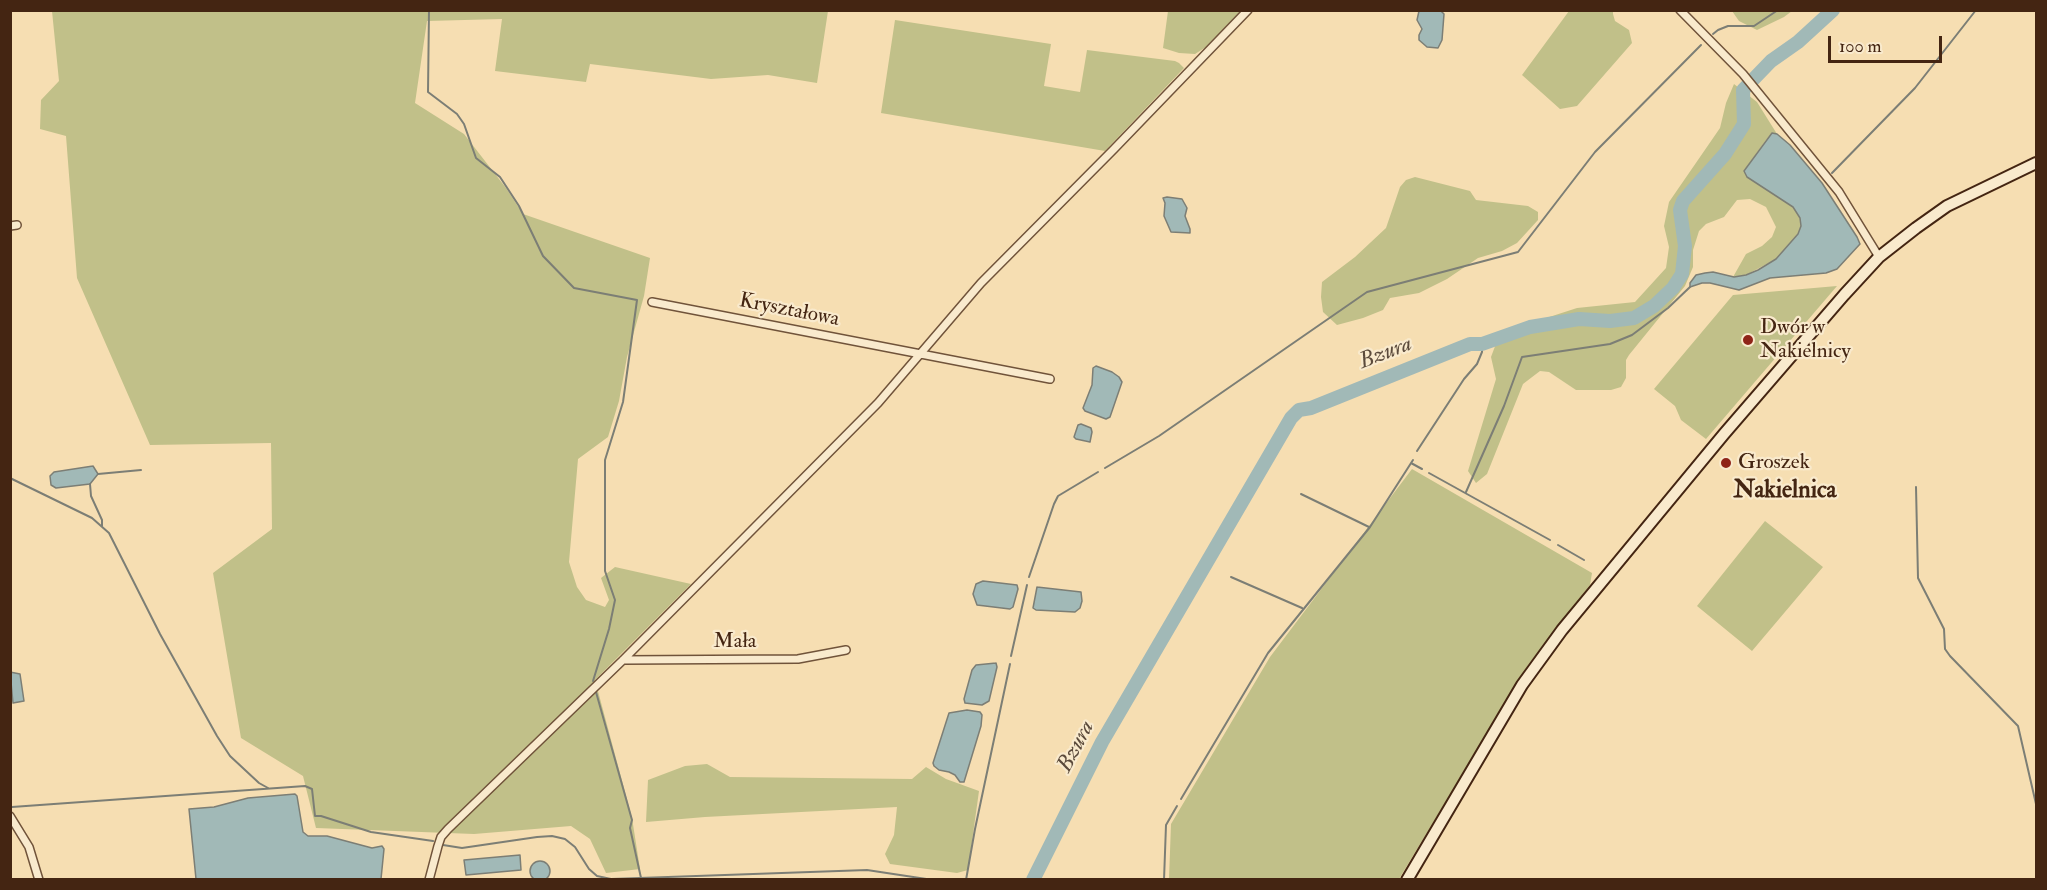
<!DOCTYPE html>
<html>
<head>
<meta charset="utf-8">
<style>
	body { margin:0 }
	#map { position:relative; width:2047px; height:890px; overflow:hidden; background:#f6deb2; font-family:"IM FELL Double Pica",serif }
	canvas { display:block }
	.frame { position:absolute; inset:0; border:12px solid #442512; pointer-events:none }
	.scale { position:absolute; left:1828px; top:36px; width:114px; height:27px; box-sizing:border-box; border:3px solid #442512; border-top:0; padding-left:8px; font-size:18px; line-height:21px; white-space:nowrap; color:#442512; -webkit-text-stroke:4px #f9eacd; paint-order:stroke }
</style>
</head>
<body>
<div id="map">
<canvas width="2047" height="890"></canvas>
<div class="frame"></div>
<div class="scale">100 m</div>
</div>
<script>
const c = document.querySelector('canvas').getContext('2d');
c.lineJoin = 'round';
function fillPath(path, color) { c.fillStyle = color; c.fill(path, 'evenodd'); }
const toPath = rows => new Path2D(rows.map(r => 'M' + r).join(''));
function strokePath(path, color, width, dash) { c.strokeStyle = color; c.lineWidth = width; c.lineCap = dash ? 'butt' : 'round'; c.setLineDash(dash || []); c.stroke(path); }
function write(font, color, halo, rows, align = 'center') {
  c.font = font + ' "IM FELL Double Pica",serif'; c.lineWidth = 4.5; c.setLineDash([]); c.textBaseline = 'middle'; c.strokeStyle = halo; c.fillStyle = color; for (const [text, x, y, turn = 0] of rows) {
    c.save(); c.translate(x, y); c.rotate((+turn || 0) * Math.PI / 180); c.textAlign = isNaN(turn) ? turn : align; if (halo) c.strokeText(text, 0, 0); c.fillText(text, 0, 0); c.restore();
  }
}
const green = toPath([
	[52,11,828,11,817,83,768,75,711,79,590,64,586,82,495,71,502,19,427,21,415,103,464,134,506,188,523,214,650,258,644,296,627,357,619,401,608,437,578,459,569,562,577,587,586,600,605,607,609,600,601,578,615,567,691,584,595,680,632,818,640,869,606,873,590,839,571,826,474,834,316,828,303,776,241,738,213,573,272,529,271,443,150,445,77,278,66,136,40,129,41,100,59,81],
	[1168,11,1168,10,1241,11,1206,47,1195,54,1179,53,1163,48],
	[1569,11,1613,11,1613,14,1615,21,1629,30,1632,43,1577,106,1560,109,1522,75],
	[1732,11,1732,10,1792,11,1784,17,1757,30,1739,21],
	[895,20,1051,44,1044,86,1080,92,1087,50,1175,61,1179,63,1184,68,1105,151,881,113],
	[1734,84,1757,102,1777,134,1772,133,1766,140,1744,171,1793,207,1800,218,1801,226,1798,234,1776,259,1746,275,1733,277,1746,254,1762,246,1772,237,1776,227,1766,207,1750,199,1737,200,1724,217,1706,224,1699,231,1693,250,1693,267,1685,286,1629,355,1626,360,1626,378,1621,387,1611,390,1576,390,1549,372,1540,371,1523,384,1487,474,1476,483,1468,471,1496,379,1491,357,1500,333,1577,308,1635,302,1666,268,1669,247,1664,226,1669,202,1720,128,1726,103],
	[1415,177,1470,191,1476,200,1528,206,1538,212,1538,220,1517,243,1502,251,1478,258,1447,279,1419,293,1390,298,1383,310,1363,318,1337,325,1323,312,1321,297,1322,282,1355,257,1386,228,1400,187,1406,180],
	[1837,286,1706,439,1681,420,1675,406,1654,389,1733,295],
	[1412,469,1592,573,1590,585,1528,665,1399,879,1169,879,1171,824,1270,657],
	[1765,521,1823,567,1752,651,1697,606],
	[707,764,730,777,912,779,926,767,946,779,979,791,968,870,957,873,890,864,885,854,894,835,897,807,705,817,646,822,648,780,685,766]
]);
const water = toPath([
	[1419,11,1441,11,1444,14,1442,40,1438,48,1427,47,1419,40,1419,35,1422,29,1417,20,1419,11],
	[1772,133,1777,134,1790,145,1822,183,1857,237,1860,244,1837,269,1826,273,1770,278,1739,290,1710,283,1702,283,1690,287,1690,283,1696,275,1705,273,1713,272,1734,277,1746,275,1758,270,1776,259,1798,234,1801,226,1800,218,1793,207,1747,177,1744,171,1772,133],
	[1167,197,1182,199,1187,208,1185,216,1190,229,1190,233,1171,232,1164,216,1165,203,1163,198,1167,197],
	[1096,366,1112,372,1119,377,1122,382,1110,417,1106,419,1085,411,1083,408,1092,385,1093,368,1096,366],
	[1081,424,1091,428,1092,432,1090,442,1076,439,1074,437,1078,425,1081,424],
	[93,466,98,474,90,484,56,488,51,485,50,476,54,472,93,466],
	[983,581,1017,585,1018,589,1013,607,1010,609,977,605,973,594,976,584,983,581],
	[1037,587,1081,592,1082,601,1080,608,1075,612,1036,610,1033,608,1037,587],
	[996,663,997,667,989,701,982,705,965,703,964,699,972,670,976,665,996,663],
	[10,672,20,674,24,701,13,703,10,672],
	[967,710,980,712,982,715,981,726,964,782,960,782,955,775,949,772,939,770,934,766,933,763,949,713,967,710],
	[295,794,297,796,303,832,308,836,327,836,372,848,382,846,384,849,381,879,196,879,189,809,214,807,248,798,295,794],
	[520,855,521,870,466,875,464,860,520,855],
	'530 871a10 10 0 1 1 20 0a10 10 0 1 1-20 0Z'
]);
const stream = toPath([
	[429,10,428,92,457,114,464,124,476,158,500,177,519,206,543,256,574,288,637,300,623,402,605,460,605,571,615,600,609,629,593,681],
	[1713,34,1718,30,1728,26,1754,26,1778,10],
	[1832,173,1915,88,1976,10],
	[1417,451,1464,379,1477,364,1482,352,1482,344],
	[1411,463,1422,469],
	[1105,468,1159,436,1367,292,1518,252,1595,152,1701,45],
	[1429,473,1550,540],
	[98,474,141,470],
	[10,478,92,518,109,533,160,634,217,736,230,756,259,783,268,788],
	[90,484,91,496,102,520,102,526],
	[1916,487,1918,578,1944,629,1945,649,1950,656,2018,726,2036,804],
	[1466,492,1504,406,1522,357,1610,344,1632,335,1668,308,1690,287],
	[1301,494,1369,527],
	[1558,545,1584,560],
	[1029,577,1054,504,1058,496,1098,472],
	[1231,577,1302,608],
	[1011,656,1027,585],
	[596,692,632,820,630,828,641,878],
	[1181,799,1268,653,1370,527,1413,460],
	[12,807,305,786,312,789,315,816,321,816,371,832,433,841],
	[443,845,462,848,537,837,552,836,565,839,575,847,589,869,597,876,611,879,867,870,933,880],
	[966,880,975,829,1010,664],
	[1164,880,1166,825,1177,806]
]);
const river = toPath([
	[1033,880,1102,742,1291,418,1299,410,1311,408,1470,344,1482,344,1530,327,1579,319,1610,321,1634,318,1654,306,1673,288,1682,274,1685,246,1680,210,1683,201,1725,154,1744,124,1743,90,1771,61,1798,42,1833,10]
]);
const street = toPath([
	[1680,10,1743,74,1839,192,1879,257],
	[10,226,17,225],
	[652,302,1050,379],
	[623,660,798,659,846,650],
	[10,816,29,847,39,880],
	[429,880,438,846,441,837,448,829,623,660,878,403,981,283,1114,149,1248,10]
]);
const secondary = toPath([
	[1407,880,1522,685,1562,630,1724,434,1844,295,1879,257,1916,228,1947,206,2036,163]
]);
const markers = [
	[1748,340,6,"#8f2418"],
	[1726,463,6,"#8f2418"]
];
const streetNames = [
	["Kryształowa",789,311,11],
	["Mała",735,642]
];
const poiNames = [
	["Dwór w",1760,328],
	["Nakielnicy",1760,352],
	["Groszek",1738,463]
];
const waterNames = [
	["Bzura",1386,354,-21],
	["Bzura",1077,747,-62]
];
const quarterNames = [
	["Nakielnica",1785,492]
];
fillPath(green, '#c1c089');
fillPath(water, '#a1b9b7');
strokePath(water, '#7c7e75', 1.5);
strokePath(stream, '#7c7e75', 2);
strokePath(river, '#a1b9b7', 14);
strokePath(street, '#70533a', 10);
strokePath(secondary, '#442512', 14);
strokePath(street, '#f9eacd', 7);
strokePath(secondary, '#f9eacd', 10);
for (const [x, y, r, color] of markers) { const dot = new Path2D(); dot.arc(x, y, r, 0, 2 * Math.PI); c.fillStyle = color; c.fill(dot); strokePath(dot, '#f9eacd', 2); }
write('21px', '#442512', '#f9eacd', streetNames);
write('21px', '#442512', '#f9eacd', poiNames, 'left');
write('italic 22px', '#5b4a3b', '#f9eacd', waterNames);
write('bold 24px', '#442512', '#f9eacd', quarterNames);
</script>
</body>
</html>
